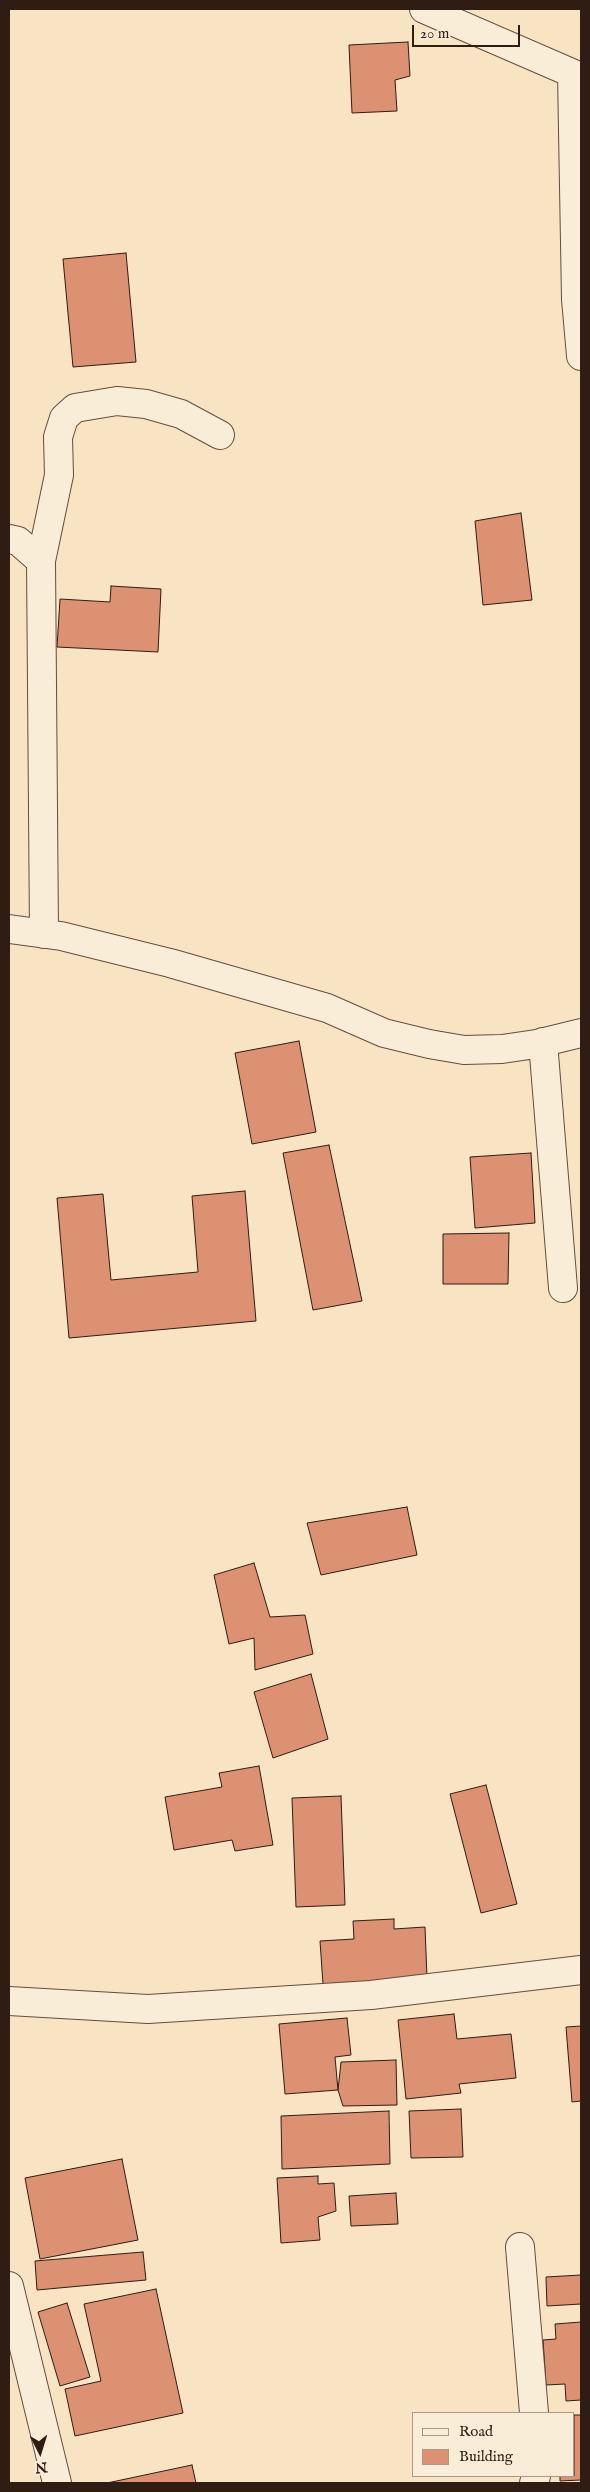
<!DOCTYPE html>
<html>
<head>
<meta charset="utf-8">
<style>
	body { margin:0 }
	#map { position:relative; width:590px; height:2492px; overflow:hidden; background:#f8e4c3; font-family:"IM FELL English",serif }
	canvas { display:block }
	.frame { position:absolute; inset:0; border:10px solid #2f1c13; pointer-events:none }
	.legend { position:absolute; left:412px; top:2412px; width:162px; height:65px; box-sizing:border-box; background:#faedd8; border:1px solid #a99989; margin:0; padding:6px 9px; list-style:none; font-size:15px; color:#2f1c13 }
	.legend li { display:flex; align-items:center; gap:10px; height:25px }
	.legend b { width:25px; border:1px solid #a99989 }
	.north { position:absolute; left:15px; top:2427px; width:50px; height:50px; -webkit-text-stroke:4px #faedd8; paint-order:stroke; rotate:175deg; font-size:14px; font-weight:700; line-height:20px; text-align:center; color:#2f1c13 }
	.north::after { content:''; display:block; margin:auto; width:18px; height:22px; background:#2f1c13; clip-path:polygon(50% 0,100% 100%,50% 72%,0 100%) }
	.scale { position:absolute; left:412px; top:25px; width:108px; height:22px; box-sizing:border-box; border:2px solid #2f1c13; border-top:0; padding-left:6px; font-size:15px; line-height:18px; white-space:nowrap; color:#2f1c13; -webkit-text-stroke:4px #faedd8; paint-order:stroke }
</style>
</head>
<body>
<div id="map">
<canvas width="590" height="2492"></canvas>
<div class="frame"></div>
<ul class="legend">
<li><b style="height:6px;background:#faedd8"></b>Road</li>
<li><b style="height:14px;background:#dc9173"></b>Building</li>
</ul>
<div class="north">N</div>
<div class="scale">20 m</div>
</div>
<script>
const c = document.querySelector('canvas').getContext('2d');
c.lineJoin = 'round';
function fillPath(path, color) { c.fillStyle = color; c.fill(path, 'evenodd'); }
const toPath = rows => new Path2D(rows.map(r => 'M' + r).join(''));
function strokePath(path, color, width, dash) { c.strokeStyle = color; c.lineWidth = width; c.lineCap = dash ? 'butt' : 'round'; c.setLineDash(dash || []); c.stroke(path); }
const building = toPath([
	[408,42,410,76,395,80,397,111,352,113,349,45,408,42],
	[126,253,136,362,73,367,63,259,126,253],
	[521,513,532,600,483,605,475,521,521,513],
	[111,586,161,589,158,652,57,647,60,599,110,602,111,586],
	[299,1041,316,1132,252,1144,235,1053,299,1041],
	[329,1145,362,1301,313,1310,283,1153,329,1145],
	[531,1153,535,1223,475,1228,470,1157,531,1153],
	[245,1191,256,1321,69,1338,57,1198,103,1194,111,1280,198,1272,192,1196,245,1191],
	[509,1233,508,1284,443,1284,443,1234,509,1233],
	[407,1507,417,1555,321,1575,307,1523,407,1507],
	[254,1563,270,1617,305,1615,313,1654,255,1670,254,1638,229,1644,214,1575,254,1563],
	[311,1674,328,1739,273,1758,254,1692,311,1674],
	[259,1766,273,1845,235,1851,232,1840,174,1850,165,1797,222,1787,219,1773,259,1766],
	[486,1785,517,1904,481,1913,450,1794,486,1785],
	[341,1796,345,1905,296,1907,292,1798,341,1796],
	[394,1919,394,1929,425,1927,427,1978,323,1984,320,1941,354,1939,353,1921,394,1919],
	[454,2014,457,2039,511,2034,516,2078,459,2084,461,2093,406,2099,398,2020,454,2014],
	[347,2018,351,2055,335,2057,338,2090,285,2094,279,2024,347,2018],
	[581,2026,581,2101,572,2102,566,2027,581,2026],
	[396,2060,397,2105,343,2106,338,2090,341,2062,396,2060],
	[461,2109,463,2157,411,2158,409,2111,461,2109],
	[389,2111,390,2164,282,2169,281,2116,389,2111],
	[122,2159,138,2240,40,2259,25,2178,122,2159],
	[318,2176,318,2184,334,2183,336,2211,318,2217,320,2240,281,2243,277,2178,318,2176],
	[396,2193,398,2224,351,2226,349,2196,396,2193],
	[143,2252,146,2280,37,2290,35,2261,143,2252],
	[581,2275,581,2304,547,2306,546,2277,581,2275],
	[156,2289,183,2413,75,2436,65,2389,101,2381,84,2304,156,2289],
	[67,2303,90,2377,60,2386,38,2312,67,2303],
	[581,2322,581,2400,566,2401,565,2384,546,2385,543,2340,556,2339,555,2324,581,2322],
	[574,2415,581,2415,581,2480,560,2481,560,2476,574,2476,574,2415],
	[192,2465,196,2483,107,2483,192,2465]
]);
const minor = toPath([
	[424,9,581,77],
	[572,74,576,299,581,356],
	[9,539,18,541,41,561,44,934],
	[41,561,59,475,58,437,64,418,75,408,117,401,146,404,181,414,220,435],
	[9,929,61,936,170,963,327,1008,384,1033,429,1044,464,1050,502,1049,536,1044,581,1033],
	[543,1042,563,1288],
	[9,2001,148,2009,371,1995,581,1970],
	[520,2247,534,2413],
	[9,2286,57,2483],
	[534,2483,536,2476]
]);
fillPath(building, '#dc9173');
strokePath(building, '#2f1c13', 1);
strokePath(minor, '#614e3f', 30);
strokePath(minor, '#faedd8', 28);
</script>
</body>
</html>
